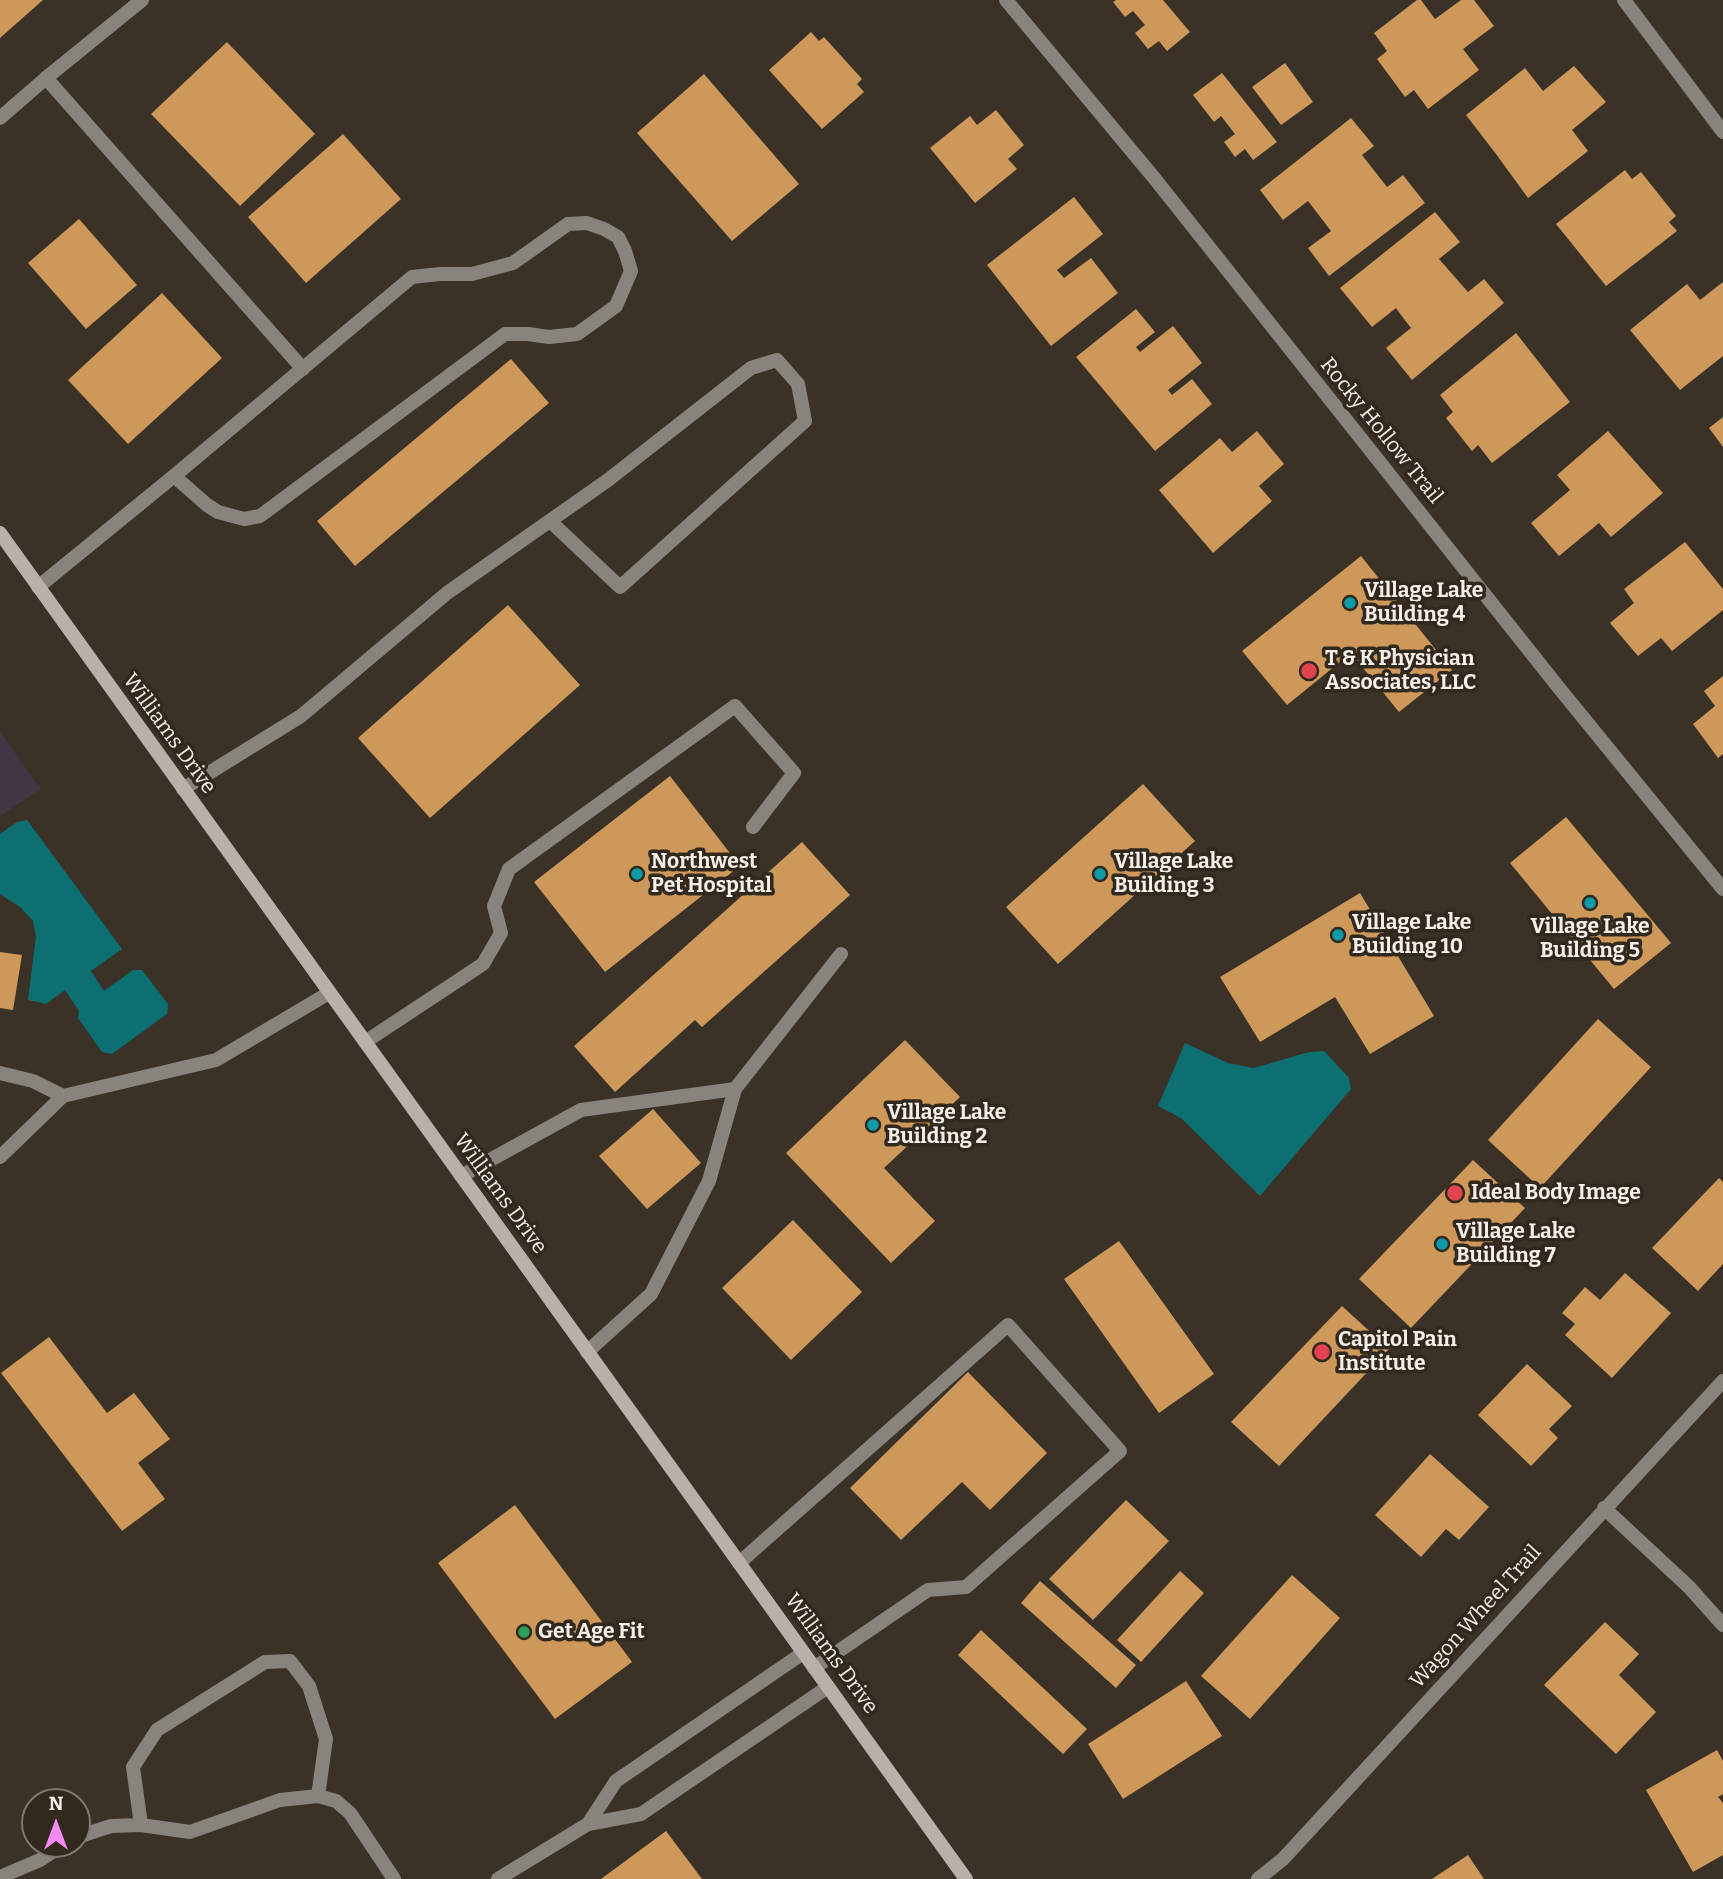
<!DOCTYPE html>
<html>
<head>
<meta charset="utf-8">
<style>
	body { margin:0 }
	#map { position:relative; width:1723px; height:1879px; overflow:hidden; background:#3b3227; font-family:Bitter,serif }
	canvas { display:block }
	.north { position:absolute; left:21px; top:1788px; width:70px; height:70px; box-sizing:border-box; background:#31281e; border:2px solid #7f786f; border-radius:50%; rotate:0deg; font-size:19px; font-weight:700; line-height:28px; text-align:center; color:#f5efe8 }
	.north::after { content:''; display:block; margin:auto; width:24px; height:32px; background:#f38af2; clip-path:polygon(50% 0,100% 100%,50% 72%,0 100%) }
</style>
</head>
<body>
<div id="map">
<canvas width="1723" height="1879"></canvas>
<div class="north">N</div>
</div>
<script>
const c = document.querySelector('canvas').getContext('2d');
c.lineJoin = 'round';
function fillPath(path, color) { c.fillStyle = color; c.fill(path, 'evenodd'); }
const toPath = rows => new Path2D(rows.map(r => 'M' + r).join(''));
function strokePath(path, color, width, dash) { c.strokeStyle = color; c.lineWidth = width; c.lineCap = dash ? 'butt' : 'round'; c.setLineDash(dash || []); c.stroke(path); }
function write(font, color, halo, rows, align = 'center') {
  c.font = font + ' Bitter,serif'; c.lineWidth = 7; c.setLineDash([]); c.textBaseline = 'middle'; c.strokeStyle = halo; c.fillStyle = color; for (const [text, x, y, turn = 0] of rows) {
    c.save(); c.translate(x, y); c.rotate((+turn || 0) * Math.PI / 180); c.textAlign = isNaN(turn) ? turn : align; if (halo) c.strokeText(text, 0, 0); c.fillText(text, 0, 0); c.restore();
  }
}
const education = toPath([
	[0,732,41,789,0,816]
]);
const water = toPath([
	[27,820,122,949,91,971,104,991,133,970,142,970,168,1004,167,1014,112,1054,102,1052,78,1018,79,1011,65,990,46,1004,28,1000,36,936,33,921,20,907,0,894,0,834,17,822],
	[1185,1043,1228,1063,1254,1068,1309,1052,1324,1051,1349,1078,1351,1089,1260,1196,1181,1118,1158,1106]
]);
const building = toPath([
	[0,0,43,0,0,38],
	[1116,0,1163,0,1190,32,1167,51,1159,41,1148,49,1135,33,1145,25,1133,11,1125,17,1113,2],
	[1417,0,1421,0,1435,19,1461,0,1474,0,1494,26,1463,49,1479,70,1428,109,1414,90,1405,97,1377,59,1387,51,1374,33],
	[811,32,819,41,824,37,862,79,857,84,864,92,822,129,769,70],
	[227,42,315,134,240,206,151,114],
	[1285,63,1313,102,1281,125,1252,87],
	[1574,66,1606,102,1572,130,1588,151,1528,198,1496,154,1466,115,1525,68,1543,91],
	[1222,73,1277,142,1253,160,1245,149,1235,157,1224,142,1235,134,1221,116,1214,122,1193,95],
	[704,74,799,184,732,241,637,133],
	[996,110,1024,145,1008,159,1017,169,975,203,930,148,970,116,977,125],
	[1351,118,1374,146,1362,155,1387,187,1403,175,1425,203,1329,276,1308,248,1331,231,1308,201,1283,220,1260,190],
	[343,134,401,199,306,283,248,217],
	[1625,170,1632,179,1641,172,1676,216,1669,222,1677,231,1606,286,1556,224],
	[1074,197,1103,234,1057,270,1064,278,1091,258,1118,293,1051,346,987,265],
	[1435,212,1460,242,1439,259,1468,292,1484,279,1504,303,1412,380,1386,348,1411,328,1401,315,1396,308,1372,327,1340,288],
	[79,219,137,285,86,329,28,263],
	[1723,282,1723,356,1680,390,1630,330,1687,284,1700,300],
	[162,293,222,358,128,444,68,380],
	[1136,309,1155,332,1136,347,1140,352,1173,326,1202,363,1168,390,1172,395,1192,379,1212,404,1155,451,1076,357],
	[1516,333,1570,402,1492,463,1478,445,1472,451,1446,418,1453,412,1440,395],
	[511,359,549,403,355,566,317,521],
	[1723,417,1723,447,1709,428],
	[1257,431,1284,464,1259,486,1272,501,1213,553,1159,490,1220,438,1232,452],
	[1608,431,1663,493,1611,537,1599,523,1559,556,1531,523,1570,490,1557,475],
	[1685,542,1723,589,1723,610,1672,651,1661,638,1638,656,1610,623,1634,603,1624,589],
	[1361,556,1452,670,1399,712,1351,653,1287,705,1242,651],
	[508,605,580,685,430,818,358,738],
	[1723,676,1723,754,1718,758,1693,724,1715,706,1704,691],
	[670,776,740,866,605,972,534,882],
	[1143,784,1195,841,1058,964,1006,907],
	[1566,817,1671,943,1614,989,1510,863],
	[802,842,850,895,702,1027,695,1020,615,1092,574,1046],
	[1360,893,1434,1016,1370,1054,1335,997,1260,1042,1220,977],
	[0,952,22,955,13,1010,0,1008],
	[1598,1019,1651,1067,1540,1188,1488,1140],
	[905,1040,960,1097,884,1168,935,1221,891,1263,786,1153],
	[653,1109,701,1163,647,1209,599,1156],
	[1473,1160,1525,1208,1411,1328,1359,1279],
	[1719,1178,1723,1182,1723,1264,1698,1291,1652,1248],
	[793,1220,862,1292,791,1360,722,1288],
	[1119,1241,1214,1374,1159,1413,1064,1279],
	[1625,1273,1671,1313,1612,1378,1565,1335,1575,1324,1562,1313,1585,1287,1600,1300],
	[1342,1306,1389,1349,1279,1466,1231,1422],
	[49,1337,107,1413,134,1393,170,1439,138,1463,165,1499,122,1531,1,1373],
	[1527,1364,1572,1406,1549,1429,1558,1438,1531,1466,1478,1415],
	[968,1372,1047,1453,990,1510,962,1482,901,1540,850,1488],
	[1430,1454,1489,1507,1459,1540,1446,1529,1421,1557,1375,1515],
	[1126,1500,1169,1541,1093,1620,1049,1579],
	[515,1505,632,1662,555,1719,438,1563],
	[1180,1571,1204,1593,1141,1662,1117,1640],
	[1292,1575,1340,1618,1250,1719,1201,1676],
	[1040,1581,1136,1665,1116,1688,1021,1603],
	[1605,1622,1639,1654,1619,1675,1656,1712,1616,1754,1544,1685],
	[981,1630,1087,1729,1063,1754,958,1655],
	[1186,1681,1222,1736,1123,1799,1088,1744],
	[1717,1750,1723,1761,1723,1794,1718,1797,1723,1803,1723,1855,1693,1872,1646,1790],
	[666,1831,702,1879,601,1879],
	[1468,1855,1484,1879,1432,1879]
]);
const lane = toPath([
	[46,78,303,369],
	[38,587,174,476,412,277,440,274,472,274,513,263,568,224,587,223,604,229,618,237,625,251,631,271,616,306,577,334,549,337,528,334,505,334,260,516,244,519,218,512,207,505,174,476],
	[183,789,301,716,447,593,608,480,751,368,777,360,798,384,805,421,620,587,550,521],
	[365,1042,483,964,501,933,494,906,509,869,735,706,794,773,753,827],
	[0,1073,33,1081,63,1096],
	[0,1157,63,1096,216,1060,329,993],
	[461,1176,581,1110,735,1089,841,954],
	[587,1352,651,1294,709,1181,735,1089],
	[739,1563,1008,1325,1120,1451,966,1587,928,1590,814,1668],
	[588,1824,616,1781,803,1653],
	[141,1825,133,1767,157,1730,265,1662,290,1661,309,1686,326,1739,318,1796],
	[77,1837,111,1826,141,1825,190,1832,280,1800,318,1796,336,1801,350,1813,394,1879],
	[0,1877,40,1860,64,1844],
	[498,1879,588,1824,641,1814,828,1687]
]);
const street = toPath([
	[1006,0,1155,179,1559,688,1723,889],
	[1624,0,1723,132],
	[0,118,46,78,142,0],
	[1604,1508,1689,1587,1723,1625],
	[1258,1879,1283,1859,1723,1381]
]);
const secondary = toPath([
	[0,533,966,1879]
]);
const markers = [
	[1350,603,7,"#0f9aa8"],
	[1309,671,9,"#e0444e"],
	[637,874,7,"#0f9aa8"],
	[1100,874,7,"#0f9aa8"],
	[1590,903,7,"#0f9aa8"],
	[1338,935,7,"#0f9aa8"],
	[873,1125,7,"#0f9aa8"],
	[1455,1193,9,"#e0444e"],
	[1442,1244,7,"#0f9aa8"],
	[1322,1352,9,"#e0444e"],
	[524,1632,7,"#2e9e5b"]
];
const streetNames = [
	["Rocky Hollow Trail",1381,431,51],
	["Williams Drive",169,734,54],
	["Williams Drive",500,1194,54],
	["Wagon Wheel Trail",1476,1617,-48],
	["Williams Drive",831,1654,54]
];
const poiNames = [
	["Village Lake",1364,591],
	["Building 4",1364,615],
	["T & K Physician",1325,659],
	["Associates, LLC",1325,683],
	["Northwest",651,862],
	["Pet Hospital",651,886],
	["Village Lake",1114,862],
	["Building 3",1114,886],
	["Village Lake",1352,923],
	["Building 10",1352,947],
	["Village Lake",1590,927,"center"],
	["Building 5",1590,951,"center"],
	["Village Lake",887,1113],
	["Building 2",887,1137],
	["Ideal Body Image",1471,1193],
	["Village Lake",1456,1232],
	["Building 7",1456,1256],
	["Capitol Pain",1338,1340],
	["Institute",1338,1364],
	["Get Age Fit",538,1632]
];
fillPath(education, '#423645');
fillPath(water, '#0c7072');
fillPath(building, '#cd985a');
strokePath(lane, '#89837e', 14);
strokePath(street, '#89837e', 14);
strokePath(secondary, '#baafa9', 14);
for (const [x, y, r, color] of markers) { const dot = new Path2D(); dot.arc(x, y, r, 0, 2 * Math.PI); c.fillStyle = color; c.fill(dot); strokePath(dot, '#31281e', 2.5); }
write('21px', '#f5efe8', '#31281e', streetNames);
write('bold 21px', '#f5efe8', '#31281e', poiNames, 'left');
</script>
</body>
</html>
